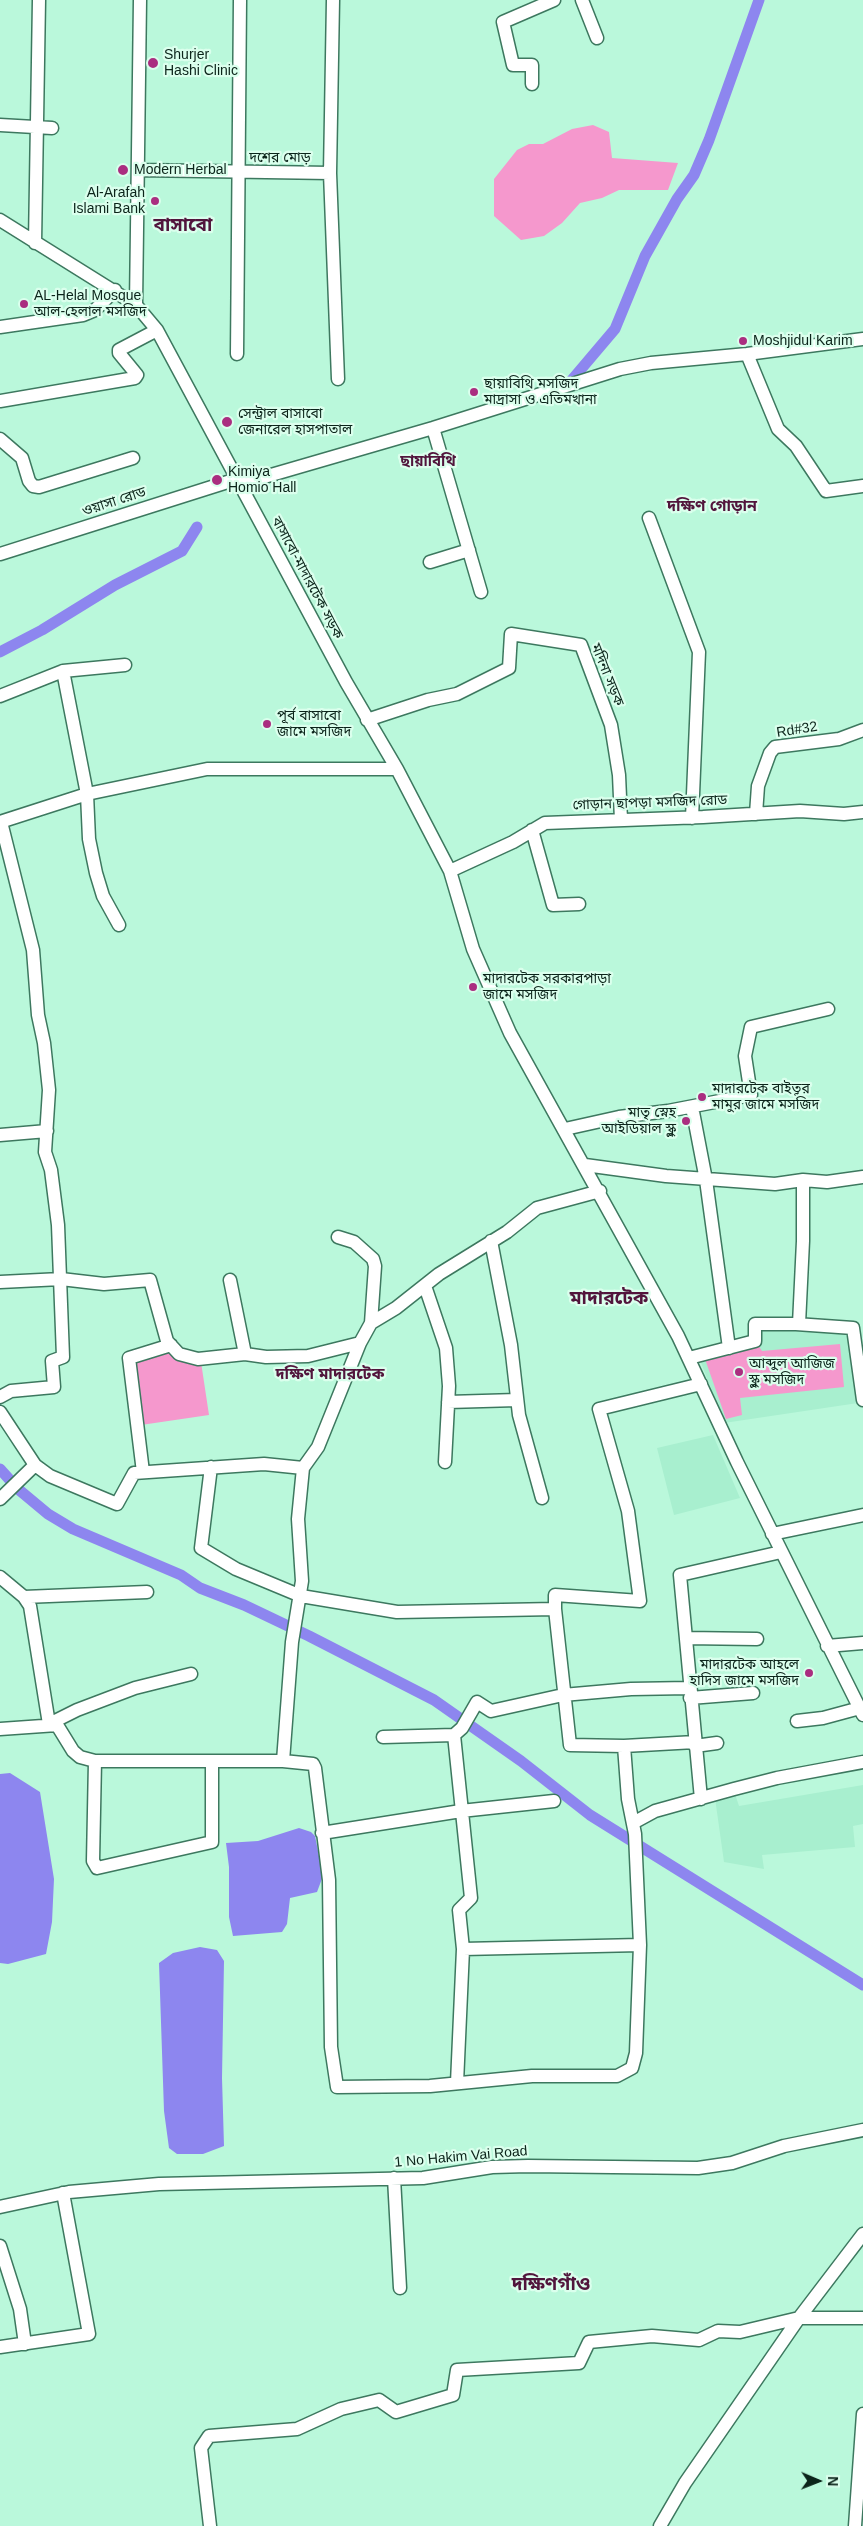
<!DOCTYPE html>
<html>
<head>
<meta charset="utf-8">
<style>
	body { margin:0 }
	#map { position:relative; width:863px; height:2526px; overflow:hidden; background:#baf8db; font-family:Arial,sans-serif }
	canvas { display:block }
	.north { position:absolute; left:793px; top:2456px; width:50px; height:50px; -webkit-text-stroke:4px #dbffed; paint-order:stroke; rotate:91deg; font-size:14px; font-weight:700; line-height:20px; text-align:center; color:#0b241a }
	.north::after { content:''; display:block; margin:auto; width:18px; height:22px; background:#0b241a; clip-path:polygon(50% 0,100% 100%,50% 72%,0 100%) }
</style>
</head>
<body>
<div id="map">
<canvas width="863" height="2526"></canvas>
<div class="north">N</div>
</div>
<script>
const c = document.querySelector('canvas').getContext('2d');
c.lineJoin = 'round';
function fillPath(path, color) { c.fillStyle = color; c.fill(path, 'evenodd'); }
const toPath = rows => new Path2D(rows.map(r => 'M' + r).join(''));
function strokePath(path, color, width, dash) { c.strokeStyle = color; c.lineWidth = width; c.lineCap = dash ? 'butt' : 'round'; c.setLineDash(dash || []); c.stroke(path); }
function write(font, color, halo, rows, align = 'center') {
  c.font = font + ' Arial,"Noto Sans Bengali",sans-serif'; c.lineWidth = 4.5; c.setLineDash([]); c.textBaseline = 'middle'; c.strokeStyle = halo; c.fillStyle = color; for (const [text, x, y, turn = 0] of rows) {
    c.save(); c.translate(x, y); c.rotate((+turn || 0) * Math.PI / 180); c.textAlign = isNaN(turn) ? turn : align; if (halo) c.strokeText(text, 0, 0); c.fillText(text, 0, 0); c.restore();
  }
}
const built = toPath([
	[760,1328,851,1331,858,1403,724,1423,700,1360,758,1345],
	[713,1435,740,1498,674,1515,657,1448],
	[863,1785,863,1824,853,1826,855,1847,762,1855,764,1869,724,1862,715,1798,734,1791,739,1806]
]);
const green = toPath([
	[593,125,609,132,612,158,678,163,668,190,619,190,602,198,580,203,562,223,544,236,521,240,494,216,494,179,517,150,529,144,543,144,572,129],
	[840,1344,844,1387,740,1398,742,1415,726,1419,705,1359,758,1345,762,1351],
	[169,1352,184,1362,201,1362,209,1415,141,1425,133,1361]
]);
const water = toPath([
	[10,1773,40,1792,54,1879,52,1922,46,1954,8,1964,0,1963,0,1774],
	[299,1828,311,1832,315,1836,323,1876,317,1892,290,1898,287,1924,282,1932,233,1936,229,1917,229,1867,226,1843,258,1841],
	[200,1947,217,1950,224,1961,222,2078,224,2146,203,2154,177,2154,169,2148,164,2111,159,1963,173,1953]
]);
const canal = toPath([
	[565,388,615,329,645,256,677,199,694,175,709,140,759,0],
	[0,652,42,630,115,585,182,551,197,527],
	[0,1469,18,1489,48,1514,73,1529,181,1575,200,1588,244,1605,309,1636,434,1700,521,1761,590,1815,863,1985]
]);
const minor = toPath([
	[140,0,136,305,157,330,346,682,397,769,450,871,473,949,510,1033,678,1336,737,1462,863,1715],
	[333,0,330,173,338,379],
	[582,0,597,38],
	[532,84,532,65,513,65,503,22,554,0],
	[0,125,52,128],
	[139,170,330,173],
	[0,220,136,305],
	[35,243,39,0],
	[0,327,83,315,95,310,115,290],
	[237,354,240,0],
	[747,354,778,429,796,446,826,491,863,486],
	[0,401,135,378,137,375,119,353,119,350,157,330],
	[433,428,481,592],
	[0,439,22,458,29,481,33,486,39,487,133,458],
	[240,484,433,428,620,369,651,363,747,354,863,339],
	[649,518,699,652,692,818],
	[0,554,237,479],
	[430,562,469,550],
	[63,671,87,794,89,839,96,873,103,896,119,925],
	[0,696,63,671,125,665],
	[367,720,428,700,457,694,509,668,511,634,581,645,611,725,619,775,621,820],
	[756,814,758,786,770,753,775,747,839,739,863,730],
	[0,822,87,794,207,769,397,769],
	[532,830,553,905,579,904],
	[450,871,513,842,545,823,703,817,800,811,844,814,863,812],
	[692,1107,706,1180,729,1348],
	[565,1129,619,1117,668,1111,751,1095,745,1056,751,1027,828,1009],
	[0,1135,47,1131],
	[585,1165,666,1176,775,1184,803,1180,827,1182,863,1177],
	[600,1191,537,1208,507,1232,439,1274,396,1308,371,1323,360,1343,318,1447,303,1468,298,1519,302,1581,292,1642,283,1761,313,1764,315,1768,329,1880,331,2047,337,2087,430,2086,532,2076,617,2076,632,2068,636,2053,640,1945,635,1834,628,1799,624,1746,695,1742],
	[338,1237,354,1242,373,1259,375,1266,371,1323],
	[491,1241,511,1345,519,1415,542,1498],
	[230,1280,245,1354],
	[0,1282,61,1279,104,1284,150,1280,167,1341,179,1354,198,1359,245,1354,266,1357,308,1356,360,1343],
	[425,1286,446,1348,449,1386,445,1462],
	[799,1324,803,1241,803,1180],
	[689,1358,755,1341,755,1324,796,1324,853,1328,863,1400],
	[0,1397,11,1391,54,1387,52,1361,63,1357,58,1225,51,1170,45,1152,49,1090,44,1043,38,1015,33,950,1,822],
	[448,1402,517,1400],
	[0,1412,35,1465,0,1499],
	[35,1465,50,1476,117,1504,134,1473,264,1464,303,1468],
	[211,1467,201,1548,236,1569,301,1596,397,1612,555,1609,555,1595,640,1601,628,1511,599,1409,701,1384],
	[143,1472,129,1358,171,1345],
	[772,1534,863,1515],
	[0,1577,24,1597,30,1606,49,1724,77,1710,135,1688,191,1674],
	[24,1597,147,1592],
	[555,1609,570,1745,624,1746],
	[686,1638,757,1639],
	[827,1646,863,1643],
	[690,1698,753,1693],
	[797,1721,823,1718,860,1708],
	[0,1729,57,1725,73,1751,80,1757,95,1761,283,1761],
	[383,1737,454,1735],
	[695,1746,717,1743],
	[95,1761,93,1861,97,1868,212,1842,212,1761],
	[701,1799,680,1575,781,1552],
	[633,1823,655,1811,734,1789,777,1778,863,1762],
	[322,1833,461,1811,554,1801],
	[463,1949,640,1945],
	[457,2083,463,1949,459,1910,471,1898,454,1735,462,1728,477,1702,491,1711,563,1695,631,1689,689,1688],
	[394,2178,400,2288],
	[0,2207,69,2192,159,2184,423,2178,492,2167,528,2166,698,2168,732,2163,784,2146,863,2130],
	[0,2246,20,2309,25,2344],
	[0,2347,89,2334,63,2193],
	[210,2526,201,2448,209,2436,297,2429,341,2409,379,2400,396,2412,453,2395,457,2370,579,2363,589,2342,652,2336,699,2340,718,2331,740,2332,799,2318,863,2318],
	[660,2526,685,2483,799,2318,863,2234],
	[855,2526,863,2414]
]);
const markers = [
	[153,63,6,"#aa2e80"],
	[123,170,6,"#aa2e80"],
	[155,201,5,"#aa2e80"],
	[24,304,5,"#aa2e80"],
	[743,341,5,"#aa2e80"],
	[474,392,5,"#aa2e80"],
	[227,422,6,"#aa2e80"],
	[217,480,6,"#aa2e80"],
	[267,724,5,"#aa2e80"],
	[473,987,5,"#aa2e80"],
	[702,1097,5,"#aa2e80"],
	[686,1121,5,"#aa2e80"],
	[739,1372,5,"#aa2e80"],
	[809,1673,5,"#aa2e80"]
];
const poiNames = [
	["Shurjer",164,55],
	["Hashi Clinic",164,71],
	["Modern Herbal",134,170],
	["Al-Arafah",145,193,"right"],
	["Islami Bank",145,209,"right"],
	["AL-Helal Mosque",34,296],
	["আল-হেলাল মসজিদ",34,312],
	["Moshjidul Karim",753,341],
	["ছায়াবিথি মসজিদ",484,384],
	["মাদ্রাসা ও এতিমখানা",484,400],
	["সেন্ট্রাল বাসাবো",238,414],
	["জেনারেল হাসপাতাল",238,430],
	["Kimiya",228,472],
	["Homio Hall",228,488],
	["পূর্ব বাসাবো",277,716],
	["জামে মসজিদ",277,732],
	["মাদারটেক সরকারপাড়া",483,979],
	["জামে মসজিদ",483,995],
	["মাদারটেক বাইতুর",712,1089],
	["মামুর জামে মসজিদ",712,1105],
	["মাতৃ স্নেহ",676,1113,"right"],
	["আইডিয়াল স্কুল",676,1129,"right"],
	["আব্দুল আজিজ",749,1364],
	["স্কুল মসজিদ",749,1380],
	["মাদারটেক আহলে",799,1665,"right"],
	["হাদিস জামে মসজিদ",799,1681,"right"]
];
const streetNames = [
	["দশের মোড়",280,158],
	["ওয়াসা রোড",114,502,-18],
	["বাসাবো-মাদারটেক সড়ক",307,578,62],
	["মদিনা সড়ক",607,675,68],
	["Rd#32",797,730,-9],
	["গোড়ান ছাপড়া মসজিদ রোড",650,803,-2],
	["1 No Hakim Vai Road",461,2157,-5]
];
const neighbourhoodNames = [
	["ছায়াবিথি",428,462]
];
const quarterNames = [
	["দক্ষিণ গোড়ান",712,507],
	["দক্ষিণ মাদারটেক",330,1375]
];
const districtNames = [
	["বাসাবো",183,226],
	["মাদারটেক",609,1299],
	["দক্ষিণগাঁও",551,2285]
];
fillPath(built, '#a8efcf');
fillPath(green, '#f598cd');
fillPath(water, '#8d86ef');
strokePath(canal, '#8d86ef', 11);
strokePath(minor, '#3d785f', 15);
strokePath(minor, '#fff', 12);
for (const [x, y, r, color] of markers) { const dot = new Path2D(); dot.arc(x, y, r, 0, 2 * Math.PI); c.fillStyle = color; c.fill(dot); strokePath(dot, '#dbffed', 2); }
write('14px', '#0b241a', '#dbffed', poiNames, 'left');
write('14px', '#0b241a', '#dbffed', streetNames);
write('bold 15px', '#51153c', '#dbffed', neighbourhoodNames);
write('bold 16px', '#51153c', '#dbffed', quarterNames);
write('bold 19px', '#51153c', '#dbffed', districtNames);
</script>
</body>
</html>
